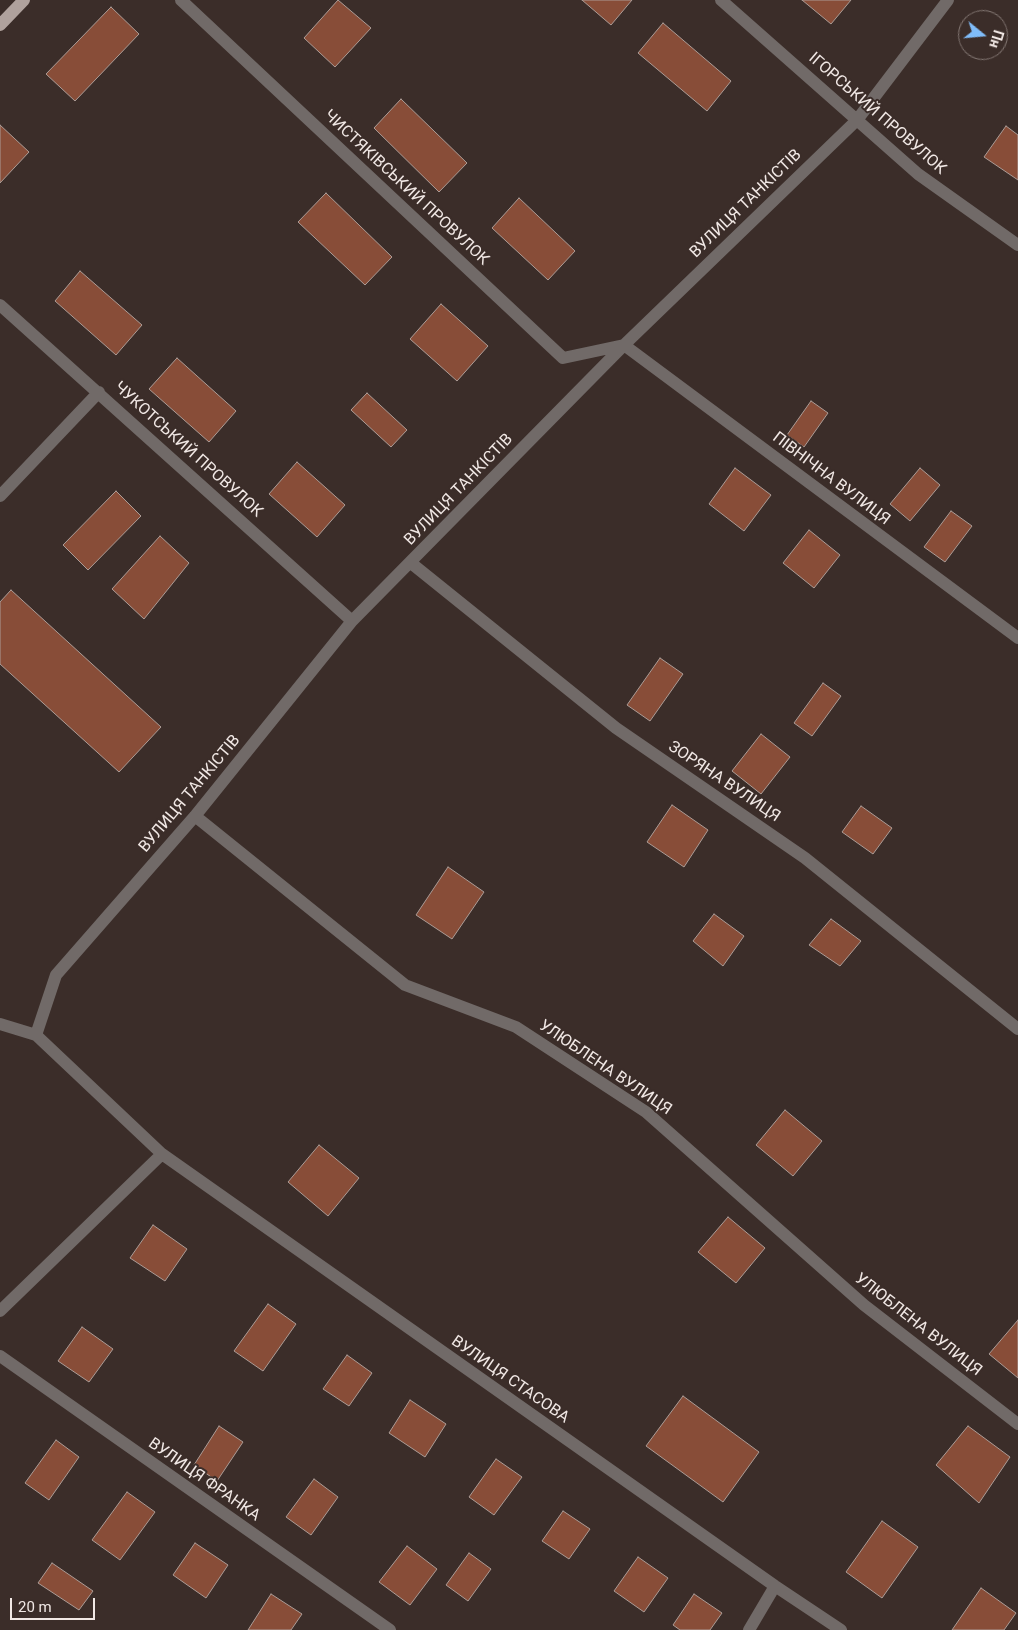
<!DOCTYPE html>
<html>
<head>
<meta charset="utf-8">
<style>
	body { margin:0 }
	#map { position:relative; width:1018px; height:1630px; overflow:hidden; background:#3b2d29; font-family:Roboto,sans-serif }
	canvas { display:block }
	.north { position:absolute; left:958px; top:10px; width:50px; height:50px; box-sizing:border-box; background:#3b2d29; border:1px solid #847874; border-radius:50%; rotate:107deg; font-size:14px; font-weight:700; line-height:20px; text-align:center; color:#f1e8e5 }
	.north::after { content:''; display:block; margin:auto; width:18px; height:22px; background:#80bdfa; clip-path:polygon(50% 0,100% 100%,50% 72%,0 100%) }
	.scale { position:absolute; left:10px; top:1598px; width:85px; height:22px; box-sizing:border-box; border:2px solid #f1e8e5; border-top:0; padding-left:6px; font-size:15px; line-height:18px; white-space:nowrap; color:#f1e8e5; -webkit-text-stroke:4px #3b2d29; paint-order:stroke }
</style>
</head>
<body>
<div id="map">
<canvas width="1018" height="1630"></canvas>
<div class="north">Пн</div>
<div class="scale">20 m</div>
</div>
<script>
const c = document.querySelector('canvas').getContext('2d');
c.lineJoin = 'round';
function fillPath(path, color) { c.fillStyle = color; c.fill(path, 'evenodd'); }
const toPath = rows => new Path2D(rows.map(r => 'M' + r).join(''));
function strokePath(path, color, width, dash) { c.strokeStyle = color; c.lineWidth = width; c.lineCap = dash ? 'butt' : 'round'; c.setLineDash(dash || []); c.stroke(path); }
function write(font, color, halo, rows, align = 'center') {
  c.font = font + ' Roboto,sans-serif'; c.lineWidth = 4; c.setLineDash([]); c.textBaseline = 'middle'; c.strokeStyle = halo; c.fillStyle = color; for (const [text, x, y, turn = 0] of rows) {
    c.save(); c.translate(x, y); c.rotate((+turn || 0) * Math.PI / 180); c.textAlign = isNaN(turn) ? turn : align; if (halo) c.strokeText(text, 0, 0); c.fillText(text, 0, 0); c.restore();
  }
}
const building = toPath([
	[338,0,371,28,335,67,304,38,338,0],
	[582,0,632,0,611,25,582,0],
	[802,0,851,0,831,24,802,0],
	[111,7,139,34,75,101,46,74,111,7],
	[663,23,731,81,707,111,638,53,663,23],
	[401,99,467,163,439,192,374,128,401,99],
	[0,125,29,152,0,183,0,125],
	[1006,126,1018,135,1018,180,984,157,1006,126],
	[326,193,392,257,365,285,298,222,326,193],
	[519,198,575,251,548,280,492,228,519,198],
	[80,271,142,325,116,355,55,301,80,271],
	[441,304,488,346,457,381,410,339,441,304],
	[177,358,236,411,209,442,149,389,177,358],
	[367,393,407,430,391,447,351,410,367,393],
	[811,401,828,413,804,447,787,435,811,401],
	[297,462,345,505,317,537,269,494,297,462],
	[735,468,771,495,744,531,709,504,735,468],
	[920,468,940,485,910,521,890,504,920,468],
	[116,491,141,516,88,570,63,545,116,491],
	[951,511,972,526,945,562,924,547,951,511],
	[809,530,840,555,814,588,783,563,809,530],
	[160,536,189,563,144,619,112,589,160,536],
	[11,590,161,727,119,772,0,664,0,602,11,590],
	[660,658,683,674,650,721,627,705,660,658],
	[823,683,841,696,812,736,794,723,823,683],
	[761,734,790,757,761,794,732,771,761,734],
	[672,805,708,830,684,867,647,842,672,805],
	[861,806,892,828,873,854,842,832,861,806],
	[448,867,484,892,452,939,416,915,448,867],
	[714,914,744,936,723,966,693,941,714,914],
	[831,919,861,941,840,966,809,945,831,919],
	[785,1110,822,1141,793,1176,756,1145,785,1110],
	[319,1145,359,1178,328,1216,288,1182,319,1145],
	[728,1217,765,1248,736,1283,698,1252,728,1217],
	[153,1225,187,1249,165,1281,130,1258,153,1225],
	[268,1304,296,1324,263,1371,234,1351,268,1304],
	[1018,1320,1018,1378,989,1354,1018,1320],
	[82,1327,113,1349,89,1382,58,1361,82,1327],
	[347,1355,372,1373,349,1406,323,1389,347,1355],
	[683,1396,759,1452,723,1502,646,1446,683,1396],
	[410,1400,446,1424,425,1457,389,1433,410,1400],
	[219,1426,243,1442,217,1481,194,1465,219,1426],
	[968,1426,1010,1457,979,1503,936,1465,968,1426],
	[56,1440,79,1457,49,1500,25,1483,56,1440],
	[496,1459,522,1477,494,1515,469,1497,496,1459],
	[314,1479,338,1497,311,1535,286,1517,314,1479],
	[127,1492,155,1512,120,1560,92,1540,127,1492],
	[563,1511,590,1529,569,1559,542,1541,563,1511],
	[882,1521,918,1547,882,1598,846,1572,882,1521],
	[195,1543,228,1565,206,1598,173,1575,195,1543],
	[407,1546,437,1569,410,1605,379,1582,407,1546],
	[469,1553,491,1569,468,1601,446,1585,469,1553],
	[638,1557,668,1578,644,1612,614,1591,638,1557],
	[52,1563,93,1591,79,1610,38,1583,52,1563],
	[981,1588,1016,1613,1004,1630,952,1630,981,1588],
	[271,1594,302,1614,291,1630,248,1630,271,1594],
	[694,1594,722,1613,710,1630,680,1630,673,1625,694,1594]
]);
const minor = toPath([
	[181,0,563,358,624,345],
	[721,0,918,174,1018,245],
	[0,305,352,621],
	[624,345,1018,638],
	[0,496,99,392],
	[411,563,616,728,805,858,1018,1029],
	[195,816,405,985,516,1027,646,1112,864,1305,1018,1424],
	[0,1024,36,1035,162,1154,775,1586,841,1630],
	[36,1035,56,975,195,816,352,621,624,345,857,120,948,0],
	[0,1311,162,1154],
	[0,1356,390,1630],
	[749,1630,775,1586]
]);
const major = toPath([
	[0,25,24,0]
]);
const streetNames = [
	["ІГОРСЬКИЙ ПРОВУЛОК",877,114,41],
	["ЧИСТЯКІВСЬКИЙ ПРОВУЛОК",406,188,43],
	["ВУЛИЦЯ ТАНКІСТІВ",746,204,-44],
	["ЧУКОТСЬКИЙ ПРОВУЛОК",188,450,42],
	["ПІВНІЧНА ВУЛИЦЯ",831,479,37],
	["ВУЛИЦЯ ТАНКІСТІВ",459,490,-46],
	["ЗОРЯНА ВУЛИЦЯ",724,782,34],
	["ВУЛИЦЯ ТАНКІСТІВ",190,794,-50],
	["УЛЮБЛЕНА ВУЛИЦЯ",605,1068,34],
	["УЛЮБЛЕНА ВУЛИЦЯ",918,1325,38],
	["ВУЛИЦЯ СТАСОВА",510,1380,35],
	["ВУЛИЦЯ ФРАНКА",204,1480,35]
];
fillPath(building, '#884d38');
strokePath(building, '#ac9c96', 1);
strokePath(minor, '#716a68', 12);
strokePath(major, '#b0a29d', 12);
write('16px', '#f1e8e5', '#3b2d29', streetNames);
</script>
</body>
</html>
